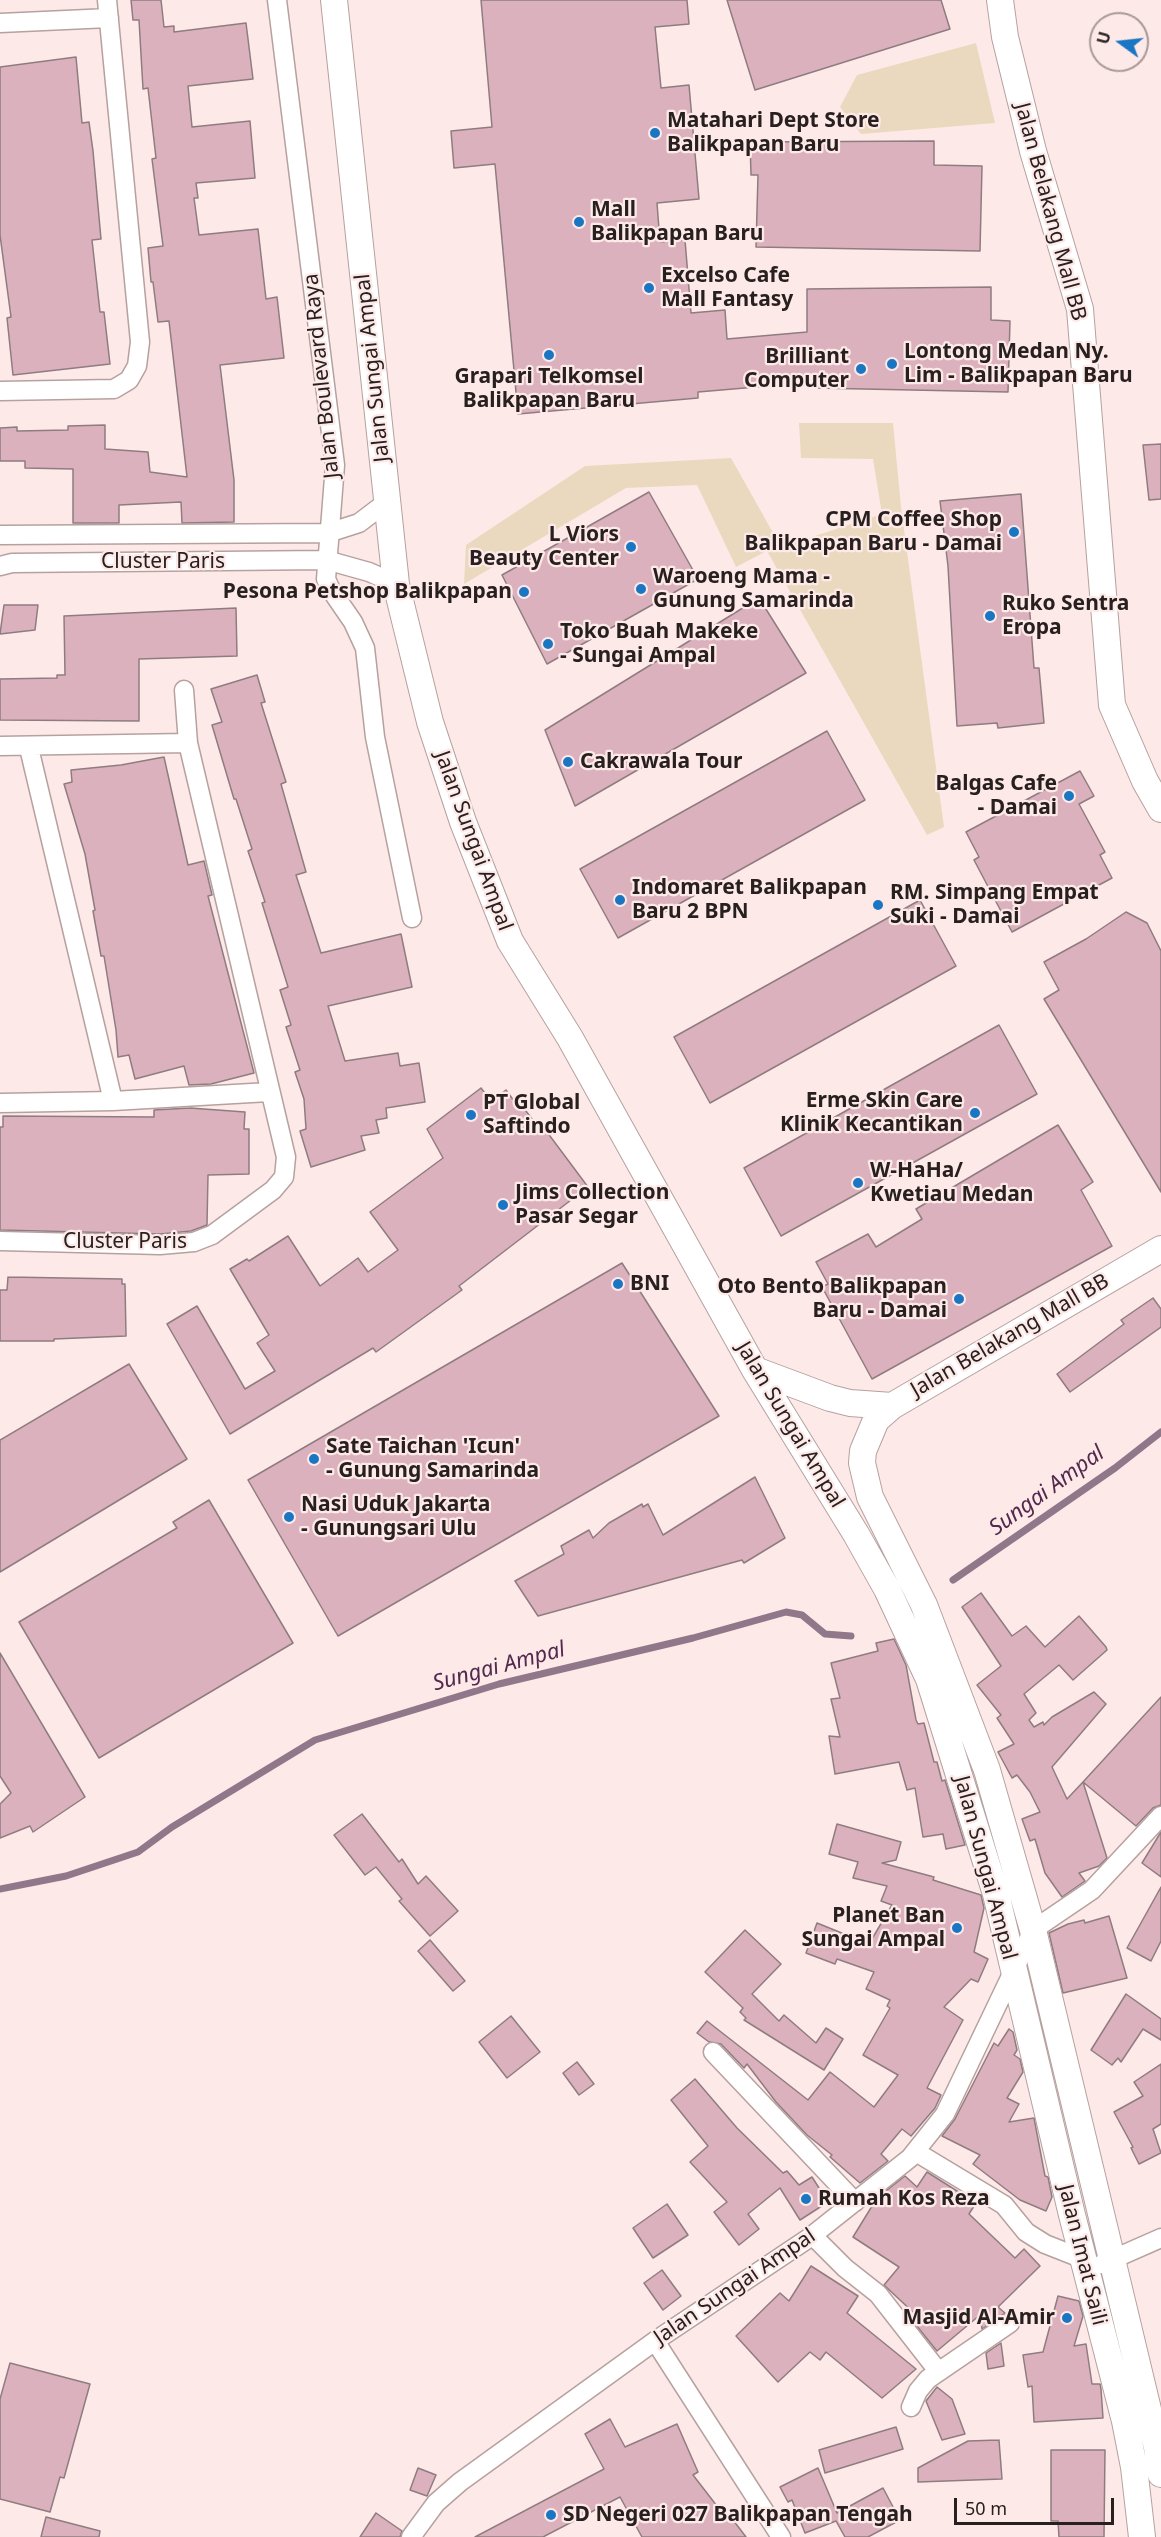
<!DOCTYPE html>
<html>
<head>
<meta charset="utf-8">
<style>
	body { margin:0 }
	#map { position:relative; width:1161px; height:2537px; overflow:hidden; background:#fdeae8; font-family:"Noto Sans",sans-serif }
	canvas { display:block }
	.north { position:absolute; left:1089px; top:12px; width:60px; height:60px; box-sizing:border-box; background:#fdeae8; border:2px solid #a89998; border-radius:50%; rotate:285deg; font-size:16px; font-weight:700; line-height:24px; text-align:center; color:#28201f }
	.north::after { content:''; display:block; margin:auto; width:21px; height:27px; background:#1a76c3; clip-path:polygon(50% 0,100% 100%,50% 72%,0 100%) }
	.scale { position:absolute; left:954px; top:2498px; width:160px; height:27px; box-sizing:border-box; border:3px solid #28201f; border-top:0; padding-left:8px; font-size:18px; line-height:21px; white-space:nowrap; color:#28201f; -webkit-text-stroke:4px #fdeae8; paint-order:stroke }
</style>
</head>
<body>
<div id="map">
<canvas width="1161" height="2537"></canvas>
<div class="north">U</div>
<div class="scale">50 m</div>
</div>
<script>
const c = document.querySelector('canvas').getContext('2d');
c.lineJoin = 'round';
function fillPath(path, color) { c.fillStyle = color; c.fill(path, 'evenodd'); }
const toPath = rows => new Path2D(rows.map(r => 'M' + r).join(''));
function strokePath(path, color, width, dash) { c.strokeStyle = color; c.lineWidth = width; c.lineCap = dash ? 'butt' : 'round'; c.setLineDash(dash || []); c.stroke(path); }
function write(font, color, halo, rows, align = 'center') {
  c.font = font + ' "Noto Sans",sans-serif'; c.lineWidth = 4.5; c.setLineDash([]); c.textBaseline = 'middle'; c.strokeStyle = halo; c.fillStyle = color; for (const [text, x, y, turn = 0] of rows) {
    c.save(); c.translate(x, y); c.rotate((+turn || 0) * Math.PI / 180); c.textAlign = isNaN(turn) ? turn : align; if (halo) c.strokeText(text, 0, 0); c.fillText(text, 0, 0); c.restore();
  }
}
const green = toPath([
	[976,43,995,123,861,134,840,107,857,75],
	[799,423,893,423,901,507,944,827,927,835,767,551,736,567,697,485,626,488,464,584,466,545,585,466,731,458,781,547,882,514,873,459,801,458]
]);
const stream = toPath([
	[953,1580,1115,1468,1161,1432],
	[0,1889,66,1876,138,1852,172,1827,315,1740,499,1684,693,1638,786,1612,802,1615,825,1634,851,1636]
]);
const building = toPath([
	[131,0,161,0,164,27,174,26,174,32,246,23,253,79,188,86,192,127,250,121,255,178,196,183,198,198,194,198,199,235,258,229,266,299,277,297,284,358,220,365,234,480,234,522,182,523,181,502,119,505,119,523,73,523,73,469,25,468,25,461,0,461,0,428,17,427,17,431,68,430,68,426,105,425,105,449,148,452,150,472,187,477,169,321,158,322,153,282,151,282,148,248,163,246,152,159,156,158,148,88,143,89,139,20,133,20,131,0],
	[481,0,687,0,689,24,655,27,661,88,689,85,699,199,657,203,660,242,685,240,691,313,725,310,727,339,807,332,807,289,991,287,991,320,1010,321,1008,392,815,388,815,382,698,392,698,398,518,414,495,164,454,168,451,131,492,127,481,0],
	[727,0,941,0,950,29,755,90,727,0],
	[76,57,82,123,89,122,93,151,101,239,92,240,100,312,104,312,110,364,13,375,7,318,11,317,0,235,0,67,76,57],
	[934,141,934,165,982,166,980,251,756,247,758,175,751,175,750,142,934,141],
	[1161,444,1161,499,1149,500,1143,445,1161,444],
	[649,492,698,579,547,664,502,575,649,492],
	[1021,494,1034,668,1039,668,1044,723,998,728,997,723,957,726,948,566,940,501,1021,494],
	[759,598,806,673,575,806,545,730,759,598],
	[4,605,38,605,35,630,0,634,4,605],
	[236,608,237,656,139,659,139,721,0,720,0,679,57,678,57,675,65,675,64,616,236,608],
	[257,675,265,702,261,703,286,782,281,784,306,872,296,875,321,953,401,934,412,987,328,1006,345,1061,398,1053,400,1066,419,1063,425,1102,386,1108,387,1118,376,1120,379,1133,361,1136,365,1150,311,1167,300,1131,306,1129,304,1099,295,1072,300,1070,286,1027,291,1025,280,990,288,987,262,903,265,902,248,851,252,849,236,799,234,799,212,725,222,722,211,689,257,675],
	[827,731,865,800,618,938,580,869,827,731],
	[164,757,188,865,204,861,212,895,208,896,254,1073,211,1084,189,1085,184,1066,135,1079,129,1055,118,1057,116,1030,104,956,101,956,93,911,95,910,85,854,64,784,72,782,71,770,121,765,164,757],
	[1080,771,1094,796,1079,804,1105,852,1100,855,1112,878,1012,932,974,860,979,857,966,832,1080,771],
	[920,900,956,966,710,1103,674,1037,920,900],
	[1126,912,1147,923,1161,951,1161,1192,1044,999,1059,990,1044,962,1086,939,1126,912],
	[999,1025,1037,1094,781,1236,744,1168,999,1025],
	[481,1088,491,1101,506,1090,517,1105,520,1103,541,1131,544,1128,588,1187,459,1286,462,1290,376,1352,373,1348,230,1434,167,1324,197,1306,245,1389,275,1371,257,1343,269,1335,230,1269,247,1259,249,1261,288,1236,320,1286,358,1258,368,1272,398,1250,370,1212,443,1158,427,1129,481,1088],
	[190,1108,245,1112,244,1129,249,1129,249,1174,208,1175,207,1225,191,1231,160,1234,0,1230,0,1127,3,1127,3,1116,154,1117,154,1110,190,1108],
	[1058,1125,1093,1182,1081,1190,1112,1246,872,1379,822,1287,828,1284,816,1262,868,1234,876,1247,922,1219,916,1209,1058,1125],
	[622,1263,719,1416,338,1636,248,1480,622,1263],
	[8,1277,122,1279,122,1284,125,1284,126,1336,54,1339,54,1341,0,1341,0,1290,7,1290,8,1277],
	[1153,1298,1161,1309,1161,1327,1070,1392,1057,1374,1124,1324,1121,1320,1153,1298],
	[129,1364,187,1459,0,1572,0,1440,129,1364],
	[755,1477,785,1538,744,1563,742,1560,538,1616,515,1581,564,1554,561,1546,589,1530,593,1538,609,1523,642,1504,643,1507,648,1504,663,1535,755,1477],
	[209,1500,293,1643,99,1758,19,1622,177,1528,173,1522,209,1500],
	[981,1593,1012,1636,1026,1626,1045,1647,1079,1616,1106,1647,1107,1650,1073,1680,1059,1665,1024,1694,1036,1713,1029,1720,1034,1727,1043,1722,1044,1725,1052,1717,1094,1692,1106,1704,1052,1767,1067,1799,1083,1782,1107,1858,1099,1866,1079,1873,1085,1881,1062,1897,1045,1873,1035,1839,1030,1841,1022,1819,1040,1812,1030,1792,1017,1775,1012,1778,998,1752,1014,1744,997,1718,1001,1715,977,1685,1001,1666,962,1607,981,1593],
	[894,1639,906,1665,916,1720,918,1724,924,1723,934,1762,937,1762,942,1781,945,1780,965,1845,946,1849,943,1834,923,1837,915,1788,907,1790,899,1762,835,1774,829,1736,840,1737,831,1699,840,1698,831,1663,878,1651,876,1643,894,1639],
	[0,1653,85,1797,33,1832,30,1826,0,1838,0,1804,11,1793,0,1776,0,1653],
	[1161,1697,1161,1805,1153,1808,1136,1826,1083,1782,1161,1697],
	[362,1814,399,1862,402,1859,418,1884,426,1876,458,1911,430,1936,399,1901,402,1899,376,1867,365,1875,334,1835,362,1814],
	[837,1824,901,1842,896,1860,882,1863,934,1877,933,1880,981,1895,984,1908,974,1952,988,1959,978,1982,971,1979,944,2007,963,2020,927,2088,941,2095,935,2108,911,2136,902,2129,881,2154,888,2161,860,2183,830,2157,832,2155,807,2135,776,2102,747,2064,744,2068,721,2044,709,2042,697,2033,707,2021,808,2100,830,2072,874,2107,898,2075,863,2055,890,2008,887,2006,890,2000,866,1989,874,1972,837,1959,835,1964,806,1953,817,1923,869,1944,892,1905,881,1901,887,1886,853,1878,858,1862,829,1854,837,1824],
	[1161,1832,1161,1877,1142,1863,1161,1832],
	[1161,1887,1161,1941,1151,1961,1127,1948,1161,1887],
	[1109,1916,1127,1978,1063,1993,1049,1933,1068,1924,1084,1920,1085,1923,1109,1916],
	[745,1930,781,1964,752,1994,779,2021,784,2015,816,2043,826,2028,843,2039,824,2070,744,2020,746,2018,740,2012,743,2008,705,1972,745,1930],
	[430,1940,465,1981,453,1991,418,1951,430,1940],
	[1126,1994,1161,2019,1161,2040,1143,2029,1121,2062,1118,2058,1112,2065,1091,2050,1126,1994],
	[511,2016,540,2052,507,2078,479,2042,511,2016],
	[1009,2029,1013,2032,1017,2050,1014,2055,1020,2059,1023,2072,1007,2098,1019,2104,1009,2122,1034,2118,1045,2176,1048,2177,1052,2197,1046,2211,1020,2200,973,2164,980,2155,942,2136,955,2119,994,2043,998,2046,1009,2029],
	[577,2062,594,2084,579,2095,563,2073,577,2062],
	[1161,2064,1161,2124,1153,2129,1161,2153,1139,2164,1131,2148,1133,2147,1114,2112,1143,2096,1134,2082,1161,2064],
	[695,2079,737,2128,783,2173,787,2171,799,2185,812,2177,828,2202,800,2220,780,2188,748,2214,759,2229,739,2245,714,2212,727,2202,690,2162,708,2146,671,2100,695,2079],
	[927,2172,976,2203,969,2214,1015,2258,1024,2249,1040,2266,998,2307,1005,2313,982,2329,980,2315,937,2351,912,2320,917,2316,884,2285,899,2267,853,2237,877,2198,905,2176,917,2187,927,2172],
	[667,2204,688,2235,653,2258,633,2228,667,2204],
	[811,2266,858,2296,847,2313,916,2369,882,2398,826,2352,820,2360,810,2352,778,2382,736,2336,780,2293,789,2301,811,2266],
	[662,2270,681,2296,663,2310,644,2283,662,2270],
	[1058,2296,1079,2301,1083,2316,1074,2346,1086,2344,1092,2384,1100,2384,1101,2389,1103,2418,1034,2422,1032,2386,1028,2387,1023,2355,1043,2352,1058,2296],
	[1001,2343,1004,2366,988,2369,986,2353,1001,2343],
	[10,2363,90,2384,64,2478,60,2477,50,2512,0,2499,0,2399,10,2363],
	[937,2387,952,2399,965,2434,942,2440,926,2401,937,2387],
	[610,2419,625,2447,677,2424,698,2472,693,2475,727,2519,730,2516,746,2537,642,2537,620,2497,543,2537,475,2537,604,2469,585,2434,610,2419],
	[896,2427,903,2449,825,2473,819,2450,896,2427],
	[999,2440,1002,2479,918,2482,918,2468,968,2441,999,2440],
	[1051,2450,1105,2450,1104,2537,1059,2537,1058,2521,1051,2521,1051,2450],
	[418,2468,436,2475,427,2496,410,2490,418,2468],
	[818,2468,837,2513,883,2488,900,2520,868,2537,845,2537,836,2521,805,2533,792,2500,788,2502,780,2487,818,2468],
	[376,2513,402,2531,400,2537,360,2537,376,2513],
	[46,2517,100,2531,99,2537,41,2537,46,2517]
]);
const minor = toPath([
	[277,0,335,465,326,579,331,590,353,622,365,648,375,737,412,918],
	[0,23,109,18],
	[0,391,114,389,129,380,137,366,140,342,107,0],
	[0,535,328,533,359,523,388,501],
	[0,566,12,563,326,560,369,572,396,584],
	[0,746,188,743],
	[29,748,113,1101],
	[0,1103,113,1101,269,1092],
	[0,1241,160,1245,194,1242,212,1235,273,1190,284,1177,286,1157,188,743,184,690],
	[713,2052,855,2202],
	[916,2152,1004,2205,1026,2232,1045,2244,1083,2259],
	[812,2235,845,2268,878,2294,938,2371],
	[1102,2264,1161,2238],
	[655,2341,781,2537],
	[911,2407,918,2391,928,2379,1010,2323],
	[411,2537,436,2503,460,2482,655,2341,809,2238,910,2158,945,2114,1033,1930,1092,1890,1161,1816]
]);
const secondary = toPath([
	[334,0,396,584,430,722,463,822,510,941,570,1038,755,1370,856,1534,887,1589,929,1679,996,1894,1072,2215,1125,2421,1134,2467,1142,2537],
	[1000,0,1005,37,1033,151,1080,309,1112,705,1145,781,1161,809],
	[1161,1249,892,1406,876,1420,863,1451,862,1463,870,1497,924,1605,987,1770,1033,1930,1157,2447,1161,2474],
	[755,1370,830,1398,850,1403,892,1406]
]);
const markers = [
	[655,133,6,"#1a76c3"],
	[579,222,6,"#1a76c3"],
	[649,288,6,"#1a76c3"],
	[549,355,6,"#1a76c3"],
	[892,364,6,"#1a76c3"],
	[861,369,6,"#1a76c3"],
	[1014,532,6,"#1a76c3"],
	[631,547,6,"#1a76c3"],
	[641,589,6,"#1a76c3"],
	[524,592,6,"#1a76c3"],
	[990,616,6,"#1a76c3"],
	[548,644,6,"#1a76c3"],
	[568,762,6,"#1a76c3"],
	[1069,796,6,"#1a76c3"],
	[620,900,6,"#1a76c3"],
	[878,905,6,"#1a76c3"],
	[975,1113,6,"#1a76c3"],
	[471,1115,6,"#1a76c3"],
	[858,1183,6,"#1a76c3"],
	[503,1205,6,"#1a76c3"],
	[618,1284,6,"#1a76c3"],
	[959,1299,6,"#1a76c3"],
	[314,1459,6,"#1a76c3"],
	[289,1517,6,"#1a76c3"],
	[957,1928,6,"#1a76c3"],
	[806,2199,6,"#1a76c3"],
	[1067,2318,6,"#1a76c3"],
	[551,2515,6,"#1a76c3"]
];
const poiNames = [
	["Matahari Dept Store",667,121],
	["Balikpapan Baru",667,145],
	["Mall",591,210],
	["Balikpapan Baru",591,234],
	["Excelso Cafe",661,276],
	["Mall Fantasy",661,300],
	["Lontong Medan Ny.",904,352],
	["Lim - Balikpapan Baru",904,376],
	["Brilliant",849,357,"right"],
	["Computer",849,381,"right"],
	["Grapari Telkomsel",549,377,"center"],
	["Balikpapan Baru",549,401,"center"],
	["CPM Coffee Shop",1002,520,"right"],
	["Balikpapan Baru - Damai",1002,544,"right"],
	["L Viors",619,535,"right"],
	["Beauty Center",619,559,"right"],
	["Waroeng Mama -",653,577],
	["Gunung Samarinda",653,601],
	["Pesona Petshop Balikpapan",512,592,"right"],
	["Ruko Sentra",1002,604],
	["Eropa",1002,628],
	["Toko Buah Makeke",560,632],
	["- Sungai Ampal",560,656],
	["Cakrawala Tour",580,762],
	["Balgas Cafe",1057,784,"right"],
	["- Damai",1057,808,"right"],
	["Indomaret Balikpapan",632,888],
	["Baru 2 BPN",632,912],
	["RM. Simpang Empat",890,893],
	["Suki - Damai",890,917],
	["Erme Skin Care",963,1101,"right"],
	["Klinik Kecantikan",963,1125,"right"],
	["PT Global",483,1103],
	["Saftindo",483,1127],
	["W-HaHa/",870,1171],
	["Kwetiau Medan",870,1195],
	["Jims Collection",515,1193],
	["Pasar Segar",515,1217],
	["BNI",630,1284],
	["Oto Bento Balikpapan",947,1287,"right"],
	["Baru - Damai",947,1311,"right"],
	["Sate Taichan 'Icun'",326,1447],
	["- Gunung Samarinda",326,1471],
	["Nasi Uduk Jakarta",301,1505],
	["- Gunungsari Ulu",301,1529],
	["Planet Ban",945,1916,"right"],
	["Sungai Ampal",945,1940,"right"],
	["Rumah Kos Reza",818,2199],
	["Masjid Al-Amir",1055,2318,"right"],
	["SD Negeri 027 Balikpapan Tengah",563,2515]
];
const streetNames = [
	["Jalan Belakang Mall BB",1050,212,75],
	["Jalan Sungai Ampal",373,368,-96],
	["Jalan Boulevard Raya",322,376,-96],
	["Cluster Paris",163,562],
	["Jalan Sungai Ampal",473,841,70],
	["Cluster Paris",125,1242],
	["Jalan Belakang Mall BB",1010,1336,-30],
	["Jalan Sungai Ampal",790,1425,59],
	["Jalan Sungai Ampal",985,1868,75],
	["Jalan Imat Saili",1082,2255,76],
	["Jalan Sungai Ampal",735,2287,-34]
];
const waterNames = [
	["Sungai Ampal",1047,1491,-36],
	["Sungai Ampal",499,1667,-15]
];
fillPath(green, '#ead9be');
strokePath(stream, '#907789', 7);
fillPath(building, '#dcb1be');
strokePath(building, '#8f7c81', 1.5);
strokePath(minor, '#b6a19f', 21);
strokePath(secondary, '#b6a19f', 28);
strokePath(minor, '#fff', 18);
strokePath(secondary, '#fff', 26);
for (const [x, y, r, color] of markers) { const dot = new Path2D(); dot.arc(x, y, r, 0, 2 * Math.PI); c.fillStyle = color; c.fill(dot); strokePath(dot, '#fdeae8', 2); }
write('bold 21px', '#28201f', '#fdeae8', poiNames, 'left');
write('21px', '#28201f', '#fdeae8', streetNames);
write('italic 22px', '#53294e', '#fdeae8', waterNames);
</script>
</body>
</html>
